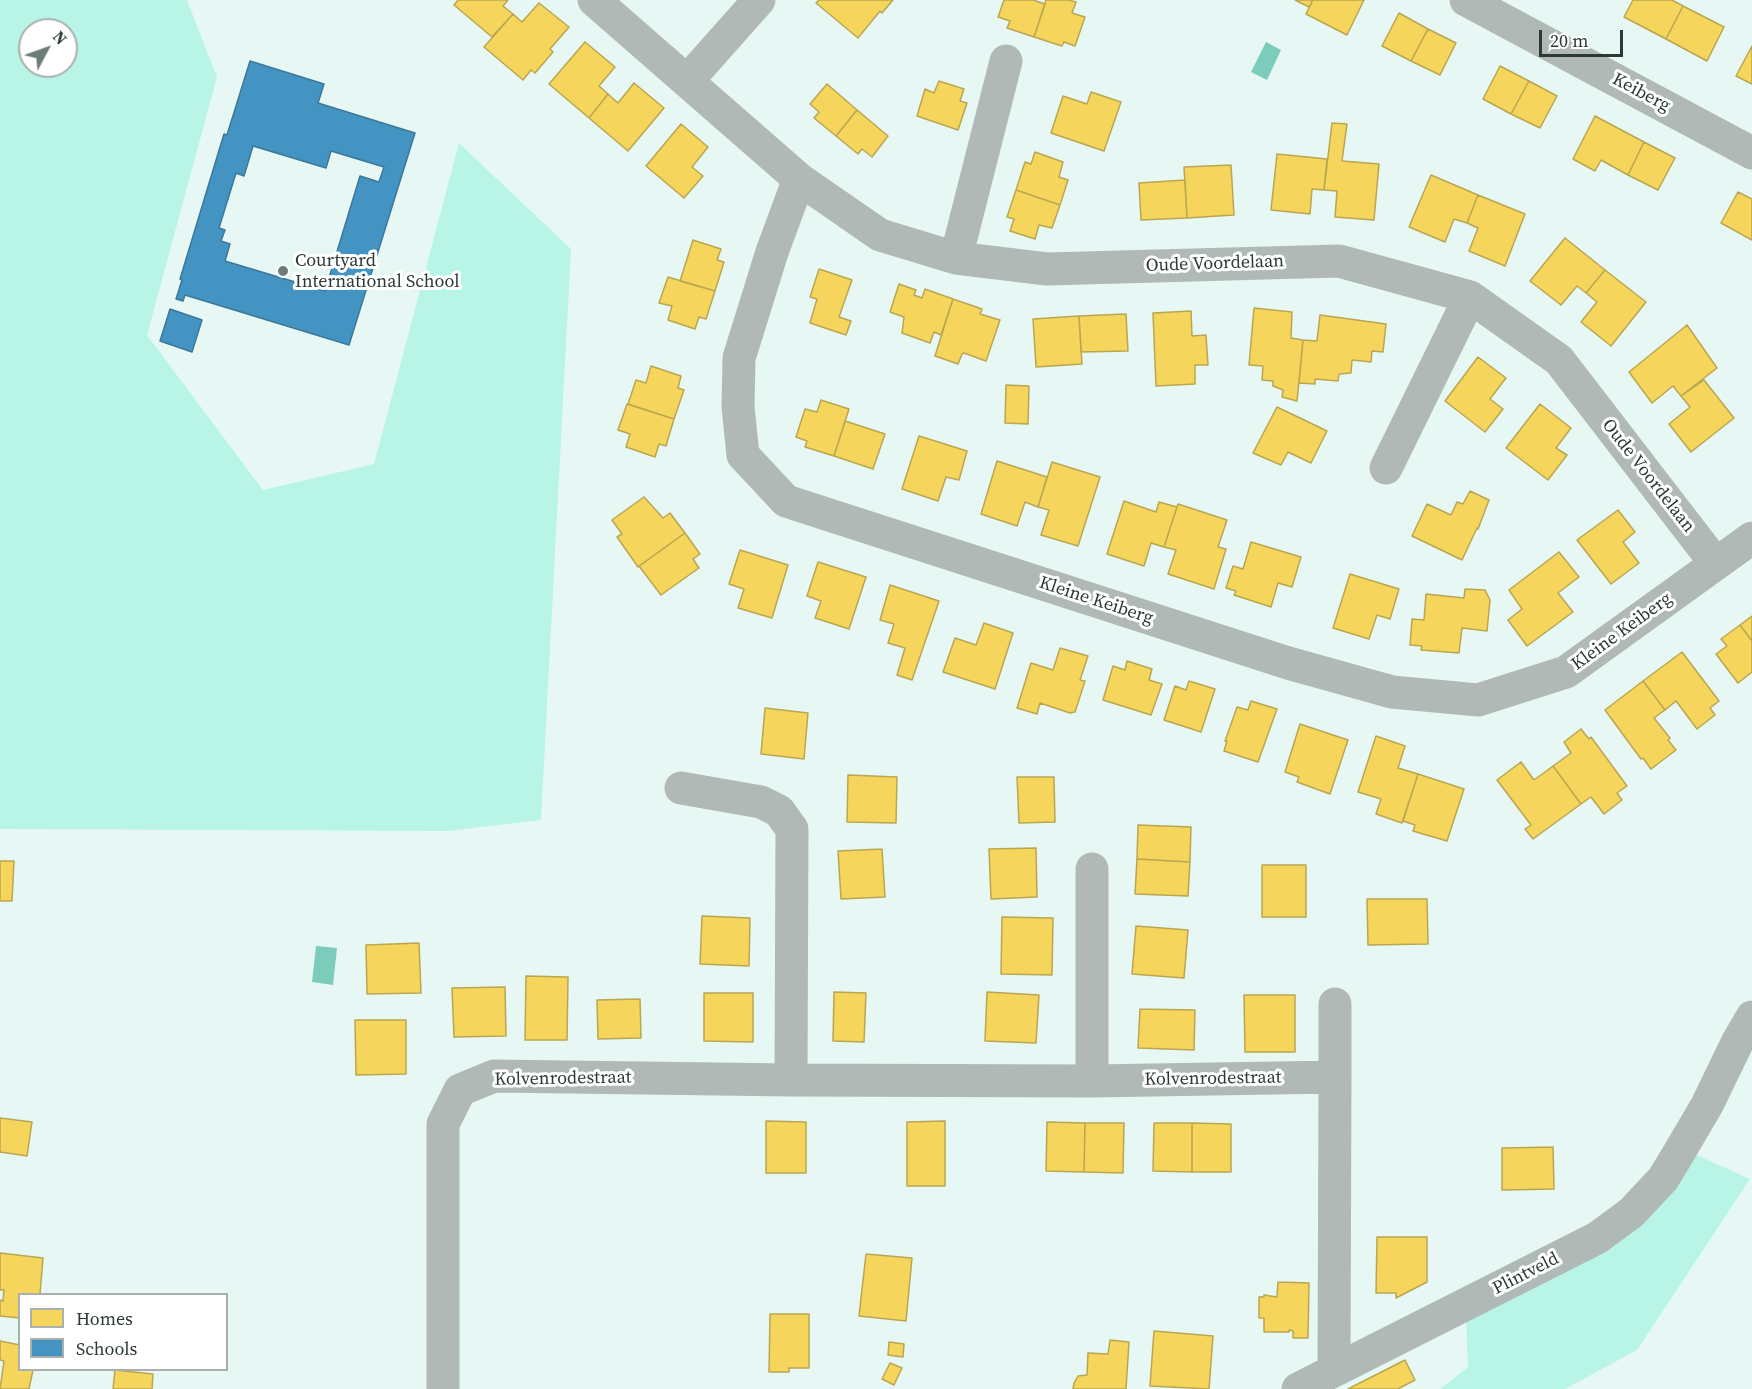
<!DOCTYPE html>
<html>
<head>
<meta charset="utf-8">
<style>
	body { margin:0 }
	#map { position:relative; width:1752px; height:1389px; overflow:hidden; background:#e7f8f4; font-family:"Source Serif 4",serif }
	canvas { display:block }
	.legend { position:absolute; left:18px; top:1293px; width:210px; height:78px; box-sizing:border-box; background:#fff; border:2px solid #abb0af; margin:0; padding:8px 10px; list-style:none; font-size:18px; color:#2c3a37 }
	.legend li { display:flex; align-items:center; gap:12px; height:30px }
	.legend b { width:30px; border:2px solid #abb0af }
	.north { position:absolute; left:18px; top:18px; width:60px; height:60px; box-sizing:border-box; background:#fff; border:2px solid #abb0af; border-radius:50%; rotate:49deg; font-size:16px; font-weight:700; line-height:24px; text-align:center; color:#2c3a37 }
	.north::after { content:''; display:block; margin:auto; width:21px; height:27px; background:#6d7c79; clip-path:polygon(50% 0,100% 100%,50% 72%,0 100%) }
	.scale { position:absolute; left:1539px; top:30px; width:84px; height:27px; box-sizing:border-box; border:3px solid #2c3a37; border-top:0; padding-left:8px; font-size:18px; line-height:21px; white-space:nowrap; color:#2c3a37; -webkit-text-stroke:4px #fff; paint-order:stroke }
</style>
</head>
<body>
<div id="map">
<canvas width="1752" height="1389"></canvas>
<ul class="legend">
<li><b style="height:16px;background:#f6d55c"></b>Homes</li>
<li><b style="height:16px;background:#4393c3"></b>Schools</li>
</ul>
<div class="north">N</div>
<div class="scale">20 m</div>
</div>
<script>
const c = document.querySelector('canvas').getContext('2d');
c.lineJoin = 'round';
function fillPath(path, color) { c.fillStyle = color; c.fill(path, 'evenodd'); }
const toPath = rows => new Path2D(rows.map(r => 'M' + r).join(''));
function strokePath(path, color, width, dash) { c.strokeStyle = color; c.lineWidth = width; c.lineCap = dash ? 'butt' : 'round'; c.setLineDash(dash || []); c.stroke(path); }
function write(font, color, halo, rows, align = 'center') {
  c.font = font + ' "Source Serif 4",serif'; c.lineWidth = 6; c.setLineDash([]); c.textBaseline = 'middle'; c.strokeStyle = halo; c.fillStyle = color; for (const [text, x, y, turn = 0] of rows) {
    c.save(); c.translate(x, y); c.rotate((+turn || 0) * Math.PI / 180); c.textAlign = isNaN(turn) ? turn : align; if (halo) c.strokeText(text, 0, 0); c.fillText(text, 0, 0); c.restore();
  }
}
const green = toPath([
	[0,0,187,0,217,77,147,335,263,490,374,464,459,143,571,249,541,820,448,831,0,829],
	[30,30,66,30,66,66,30,66],
	[1692,1153,1750,1179,1637,1350,1565,1389,1440,1389,1468,1367,1466,1315]
]);
const water = toPath([
	[1266,42,1281,50,1267,80,1251,72],
	[316,946,337,948,333,985,312,982]
]);
const homes = toPath([
	[458,0,508,0,503,6,513,14,492,37,454,5,458,0],
	[819,0,893,0,882,13,880,11,858,38,816,3,819,0],
	[1004,0,1033,0,1045,4,1034,37,1007,28,1010,21,998,17,1004,0],
	[1046,0,1068,0,1076,2,1072,13,1085,17,1075,46,1064,42,1062,46,1034,37,1046,0],
	[1295,0,1313,0,1309,7,1295,0],
	[1313,0,1364,0,1347,35,1306,14,1313,0],
	[1633,0,1672,0,1683,6,1666,39,1624,17,1633,0],
	[539,3,569,27,550,49,553,52,535,73,531,70,523,80,484,47,513,14,522,22,539,3],
	[1683,6,1724,27,1707,61,1666,39,1683,6],
	[1399,13,1428,29,1411,61,1382,46,1399,13],
	[1428,29,1456,43,1440,75,1411,61,1428,29],
	[585,42,615,67,599,86,608,94,589,118,549,84,585,42],
	[1752,46,1752,84,1736,76,1752,46],
	[1500,66,1529,81,1511,114,1483,99,1500,66],
	[939,81,964,89,960,101,967,103,958,130,917,116,925,89,934,93,939,81],
	[1529,81,1557,96,1540,128,1511,114,1529,81],
	[634,83,664,108,628,151,589,118,608,94,618,103,634,83],
	[827,84,857,110,836,136,814,118,819,112,810,104,827,84],
	[1091,92,1121,102,1104,151,1051,133,1063,96,1087,104,1091,92],
	[857,110,888,136,872,157,862,149,858,154,836,136,857,110],
	[1595,116,1644,142,1628,175,1601,160,1595,171,1573,159,1595,116],
	[1332,123,1347,124,1342,161,1379,164,1374,220,1335,217,1337,191,1324,190,1332,123],
	[681,124,708,147,692,167,703,176,684,198,646,166,681,124],
	[1644,142,1675,158,1658,190,1628,175,1644,142],
	[1035,152,1063,162,1059,177,1068,180,1060,205,1016,190,1025,162,1031,164,1035,152],
	[1277,154,1327,159,1324,190,1312,189,1310,214,1271,210,1277,154],
	[1231,165,1234,215,1187,218,1184,167,1231,165],
	[1431,175,1478,195,1467,223,1454,219,1445,242,1409,227,1431,175],
	[1185,180,1187,218,1141,220,1139,183,1185,180],
	[1016,190,1060,205,1052,228,1039,225,1035,239,1010,231,1014,219,1007,217,1016,190],
	[1738,192,1752,199,1752,240,1721,223,1738,192],
	[1478,195,1525,214,1505,266,1469,251,1478,228,1467,223,1478,195],
	[1565,238,1605,270,1586,293,1577,286,1561,305,1530,281,1565,238],
	[693,240,721,249,717,260,724,262,715,291,680,281,693,240],
	[819,269,852,280,839,317,851,321,846,335,810,323,817,299,810,297,819,269],
	[1605,270,1646,302,1611,346,1581,322,1597,302,1586,293,1605,270],
	[668,277,715,291,706,319,699,317,695,329,668,320,672,306,659,303,668,277],
	[899,284,916,290,914,295,922,298,925,289,953,299,941,335,934,332,930,343,902,333,904,317,890,312,899,284],
	[953,299,982,309,980,314,1000,320,986,361,964,353,962,354,958,364,935,356,953,299],
	[1254,308,1292,312,1291,338,1303,340,1297,401,1282,397,1283,390,1273,386,1273,381,1262,380,1263,366,1249,365,1254,308],
	[1191,311,1192,336,1206,335,1208,365,1195,365,1195,384,1156,386,1153,313,1191,311],
	[1126,314,1128,351,1081,352,1079,316,1126,314],
	[1320,315,1386,324,1383,352,1372,351,1371,362,1352,360,1351,373,1339,374,1338,381,1315,379,1315,384,1299,383,1303,340,1317,341,1320,315],
	[1079,316,1082,364,1036,367,1033,319,1079,316],
	[1687,325,1717,368,1681,396,1673,386,1652,403,1629,372,1687,325],
	[1478,357,1506,378,1490,399,1503,409,1485,432,1445,401,1478,357],
	[651,366,681,376,678,388,684,390,674,419,628,404,636,380,646,383,651,366],
	[1704,380,1734,418,1691,452,1669,424,1690,407,1681,396,1704,380],
	[1006,385,1029,386,1028,424,1005,423,1006,385],
	[821,400,849,409,834,456,805,447,807,441,796,437,805,409,817,412,821,400],
	[627,404,674,419,666,446,659,444,655,457,626,447,630,434,618,430,627,404],
	[1540,404,1571,428,1556,448,1567,455,1548,480,1506,448,1540,404],
	[1277,407,1327,431,1311,463,1288,452,1281,465,1253,453,1277,407],
	[845,421,885,434,873,469,834,456,845,421],
	[919,436,967,451,959,480,946,477,938,501,902,489,919,436],
	[997,461,1047,477,1038,507,1025,502,1017,526,981,514,997,461],
	[1052,462,1100,477,1078,546,1041,535,1049,510,1038,507,1052,462],
	[1470,491,1489,500,1478,529,1477,528,1462,560,1412,536,1427,504,1451,515,1457,502,1463,504,1470,491],
	[644,497,663,518,670,513,685,533,638,567,617,537,622,534,612,520,644,497],
	[1124,501,1156,512,1159,502,1177,507,1164,547,1151,543,1144,566,1107,554,1124,501],
	[1178,504,1227,520,1218,547,1226,549,1214,589,1168,574,1176,550,1164,547,1178,504],
	[1618,510,1635,532,1623,542,1639,563,1611,584,1577,540,1618,510],
	[685,533,700,554,693,559,699,568,661,595,639,566,685,533],
	[1251,542,1301,557,1292,587,1278,583,1271,607,1234,595,1236,591,1226,588,1233,566,1243,569,1251,542],
	[740,550,788,565,772,618,738,608,744,589,729,584,740,550],
	[1559,552,1579,577,1558,593,1573,612,1527,646,1508,620,1522,609,1509,590,1559,552],
	[818,562,866,577,849,629,815,618,821,601,807,596,818,562],
	[1350,574,1399,589,1390,619,1377,615,1369,639,1333,628,1350,574],
	[890,585,939,601,912,680,897,675,905,648,888,643,894,624,880,620,890,585],
	[1465,589,1485,590,1490,600,1487,631,1462,628,1459,653,1421,650,1422,646,1410,645,1412,619,1424,620,1426,594,1464,598,1465,589],
	[1752,616,1752,641,1740,625,1752,616],
	[984,623,1013,633,995,689,943,672,955,638,976,645,984,623],
	[1740,625,1752,641,1752,672,1738,683,1716,654,1727,646,1721,639,1740,625],
	[1060,648,1088,656,1080,680,1085,681,1075,712,1070,713,1040,703,1037,714,1017,708,1031,663,1053,670,1060,648],
	[1682,652,1719,701,1710,708,1715,715,1697,729,1676,701,1665,710,1643,681,1682,652],
	[1127,661,1152,669,1149,680,1162,684,1151,715,1103,700,1113,666,1125,670,1127,661],
	[1189,681,1215,689,1201,732,1164,720,1175,686,1186,690,1189,681],
	[1643,681,1665,710,1654,718,1670,738,1668,740,1676,750,1651,769,1643,758,1641,759,1605,710,1643,681],
	[1251,701,1277,709,1258,762,1224,751,1227,741,1225,741,1237,707,1248,710,1251,701],
	[765,708,808,713,804,759,761,754,765,708],
	[1300,724,1348,740,1330,794,1297,782,1299,777,1285,772,1300,724],
	[1581,729,1589,739,1591,737,1627,786,1617,793,1622,800,1604,814,1591,797,1581,804,1553,766,1571,753,1564,742,1581,729],
	[1376,736,1405,746,1398,768,1418,774,1402,823,1376,814,1381,799,1358,792,1376,736],
	[1521,762,1534,780,1553,766,1581,804,1533,839,1525,829,1531,825,1497,780,1521,762],
	[1418,774,1464,789,1447,841,1413,831,1415,825,1403,821,1418,774],
	[848,775,897,777,896,823,847,822,848,775],
	[1017,777,1054,777,1055,822,1019,823,1017,777],
	[1138,825,1191,827,1190,862,1137,859,1138,825],
	[1036,848,1037,897,991,899,989,849,1036,848],
	[882,849,885,897,841,899,838,851,882,849],
	[1137,859,1190,862,1188,896,1135,894,1137,859],
	[0,861,14,861,12,901,0,901,0,861],
	[1262,865,1306,865,1306,917,1262,917,1262,865],
	[1367,899,1427,899,1428,944,1368,945,1367,899],
	[702,916,750,918,749,966,700,964,702,916],
	[1002,917,1053,918,1052,975,1001,974,1002,917],
	[1136,926,1188,930,1184,978,1132,974,1136,926],
	[419,943,421,993,367,994,366,945,419,943],
	[526,976,568,977,567,1040,525,1040,526,976],
	[505,987,506,1036,454,1037,452,988,505,987],
	[834,992,866,993,864,1042,833,1041,834,992],
	[987,992,1039,995,1036,1043,985,1041,987,992],
	[704,993,753,993,753,1042,704,1041,704,993],
	[1244,995,1295,995,1295,1052,1245,1052,1244,995],
	[640,999,641,1038,598,1039,597,1000,640,999],
	[1140,1009,1195,1010,1194,1050,1138,1048,1140,1009],
	[355,1020,406,1020,406,1074,356,1075,355,1020],
	[0,1118,32,1122,27,1156,0,1152,0,1118],
	[766,1121,806,1122,806,1173,766,1173,766,1121],
	[945,1121,945,1186,907,1186,907,1122,945,1121],
	[1047,1122,1085,1123,1084,1172,1046,1171,1047,1122],
	[1085,1123,1124,1123,1123,1173,1084,1172,1085,1123],
	[1154,1123,1192,1123,1192,1172,1153,1171,1154,1123],
	[1192,1123,1231,1124,1231,1172,1192,1172,1192,1123],
	[1553,1147,1554,1189,1502,1190,1502,1148,1553,1147],
	[1377,1237,1427,1237,1427,1282,1396,1298,1396,1293,1376,1293,1377,1237],
	[0,1253,43,1258,40,1294,20,1294,20,1318,0,1316,0,1300,3,1301,4,1290,0,1290,0,1253],
	[866,1254,912,1258,906,1321,859,1316,866,1254],
	[1278,1282,1309,1283,1308,1338,1293,1338,1293,1331,1289,1330,1289,1332,1264,1332,1264,1318,1259,1318,1259,1297,1264,1297,1264,1295,1277,1297,1278,1282],
	[770,1314,809,1314,809,1368,789,1368,789,1372,769,1372,770,1314],
	[1154,1331,1213,1336,1209,1389,1150,1386,1154,1331],
	[1110,1340,1129,1342,1126,1389,1073,1389,1074,1383,1078,1376,1087,1375,1088,1353,1108,1354,1110,1340],
	[0,1341,20,1345,20,1370,33,1370,29,1389,0,1389,4,1361,0,1360,0,1341],
	[889,1342,904,1344,903,1357,888,1355,889,1342],
	[1405,1360,1415,1380,1398,1389,1348,1389,1405,1360],
	[890,1363,902,1368,894,1385,882,1379,890,1363],
	[115,1370,153,1374,152,1389,113,1389,115,1370]
]);
const schools = toPath([
	[250,61,324,84,318,103,415,133,349,345,185,295,183,301,176,299,182,280,180,279,224,134,227,135,250,61],
	[253,146,326,168,331,151,384,167,379,182,360,176,325,291,225,261,230,244,221,241,225,230,219,228,236,173,244,176,253,146],
	[170,309,202,320,192,352,160,341,170,309]
]);
const minor = toPath([
	[594,0,799,179,880,235,956,258,1047,269,1339,261,1470,297,1559,360,1716,564],
	[1466,0,1752,153],
	[688,80,759,0],
	[799,179,772,252,739,358,738,407,743,455,786,501,1288,663,1392,692,1478,700,1566,672,1752,538],
	[956,258,1006,61],
	[1386,468,1470,297],
	[681,788,761,802,779,811,792,829,791,1080],
	[1335,1077,1335,1004],
	[1092,1081,1092,869],
	[443,1389,443,1124,460,1090,494,1076,791,1080,1092,1081,1335,1077,1334,1370],
	[1298,1389,1597,1238,1631,1213,1663,1179,1677,1156,1707,1105,1738,1041,1752,1017]
]);
const markers = [
	[283,271,6,"#6d7c79"]
];
const streetNames = [
	["Keiberg",1641,93,28],
	["Oude Voordelaan",1215,264,-2],
	["Oude Voordelaan",1648,476,52],
	["Kleine Keiberg",1096,601,18],
	["Kleine Keiberg",1622,632,-36],
	["Kolvenrodestraat",563,1079,-1],
	["Kolvenrodestraat",1213,1079,-1],
	["Plintveld",1526,1274,-27]
];
const poiNames = [
	["Courtyard",295,261],
	["International School",295,282]
];
fillPath(green, '#b8f5e7');
fillPath(water, '#7cccbc');
fillPath(homes, '#f6d55c');
strokePath(homes, '#b9a651', 1.5);
fillPath(schools, '#4393c3');
strokePath(schools, '#3c7899', 1.5);
strokePath(minor, '#b1b9b7', 33);
for (const [x, y, r, color] of markers) { const dot = new Path2D(); dot.arc(x, y, r, 0, 2 * Math.PI); c.fillStyle = color; c.fill(dot); strokePath(dot, '#fff', 2); }
write('18px', '#2c3a37', '#fff', streetNames);
write('18px', '#2c3a37', '#fff', poiNames, 'left');
</script>
</body>
</html>
